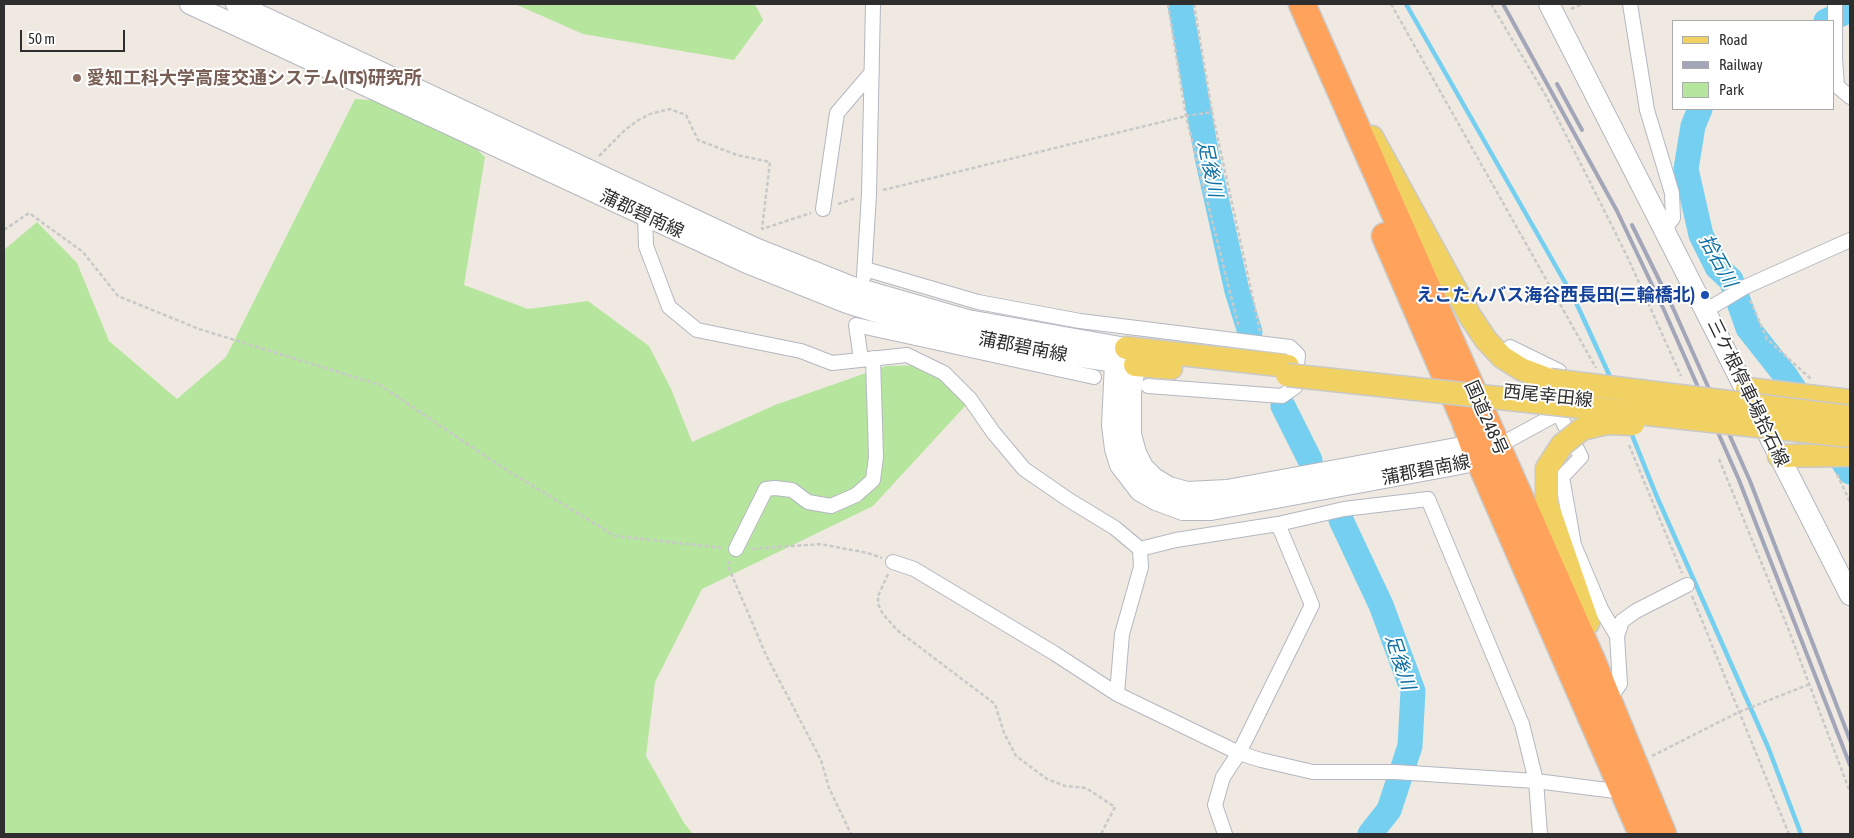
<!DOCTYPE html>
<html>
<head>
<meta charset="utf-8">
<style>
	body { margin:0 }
	#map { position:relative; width:1854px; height:838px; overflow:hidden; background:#efe9e1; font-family:"Asap Condensed",sans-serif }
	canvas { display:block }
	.frame { position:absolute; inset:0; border:5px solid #2e2e2e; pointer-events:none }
	.legend { position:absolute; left:1672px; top:20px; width:162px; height:90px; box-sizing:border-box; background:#fff; border:1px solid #ababab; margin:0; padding:6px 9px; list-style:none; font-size:15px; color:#2e2e2e }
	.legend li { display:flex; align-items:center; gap:10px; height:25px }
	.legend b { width:25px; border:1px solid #ababab }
	.scale { position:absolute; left:20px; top:30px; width:105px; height:22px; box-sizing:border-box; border:2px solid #2e2e2e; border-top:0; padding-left:6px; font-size:15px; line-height:18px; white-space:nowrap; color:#2e2e2e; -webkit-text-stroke:4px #fff; paint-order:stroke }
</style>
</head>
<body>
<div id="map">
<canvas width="1854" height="838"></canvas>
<div class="frame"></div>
<ul class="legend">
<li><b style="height:6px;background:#f2d163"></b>Road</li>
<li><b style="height:6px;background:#a3a6b8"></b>Railway</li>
<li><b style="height:14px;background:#b6e59e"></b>Park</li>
</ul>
<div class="scale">50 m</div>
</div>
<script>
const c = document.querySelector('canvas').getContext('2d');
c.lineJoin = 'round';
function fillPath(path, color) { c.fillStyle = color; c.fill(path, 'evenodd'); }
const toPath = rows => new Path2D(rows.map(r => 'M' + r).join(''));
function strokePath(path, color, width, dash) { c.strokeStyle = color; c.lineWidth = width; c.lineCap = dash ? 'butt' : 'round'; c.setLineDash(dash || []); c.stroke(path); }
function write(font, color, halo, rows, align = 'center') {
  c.font = font + ' "Asap Condensed","Noto Sans JP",sans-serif'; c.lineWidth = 4; c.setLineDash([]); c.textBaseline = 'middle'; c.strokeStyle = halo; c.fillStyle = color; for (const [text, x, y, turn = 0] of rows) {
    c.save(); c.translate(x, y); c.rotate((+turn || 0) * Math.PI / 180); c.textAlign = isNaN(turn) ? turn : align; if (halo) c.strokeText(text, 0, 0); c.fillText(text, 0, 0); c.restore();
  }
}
const green = toPath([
	[515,4,755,4,763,20,734,60,583,34],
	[355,99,428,104,485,157,464,285,528,309,588,301,649,346,671,389,692,442,775,405,886,366,932,365,966,405,873,506,702,589,655,682,646,756,684,823,693,834,4,834,4,250,37,222,77,263,109,341,177,399,226,357]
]);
const stream = toPath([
	[1406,4,1574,298,1612,381],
	[1630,430,1657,497,1768,747,1801,834]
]);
const river = toPath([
	[1180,4,1207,157,1237,291,1250,332],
	[1826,21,1850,10],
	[1700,109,1693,126,1686,169,1701,235,1717,267,1731,280,1748,328,1785,375,1850,472],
	[1283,406,1310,460],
	[1341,520,1381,605,1413,691,1410,746,1389,810,1370,834]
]);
const path = toPath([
	[1168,4,1186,116,1239,328],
	[1194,4,1212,112],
	[1391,4,1596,368],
	[1491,4,1546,96,1590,182,1627,256,1681,376],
	[1571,9,1583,4],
	[599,156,626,129,637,121,650,114,670,109,686,115,698,140,737,155,770,162,762,229,811,213],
	[883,190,1186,116,1212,112,1260,331],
	[838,204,856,198],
	[4,230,29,213,83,252,118,296,199,329,380,385,497,464,615,536,724,548],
	[1750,300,1767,339,1811,379],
	[1629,445,1682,573],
	[1719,459,1788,628,1850,792],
	[1837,474,1850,502],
	[752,549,820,544,868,553,882,558],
	[730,561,728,566,766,655,821,760,829,788,851,834],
	[888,574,878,596,878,604,883,614,897,630,995,704,1004,733,1016,756,1047,779,1065,786,1086,788,1115,807,1101,834],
	[1692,596,1789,834],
	[1652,756,1739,712,1810,684]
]);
const street = toPath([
	[1630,4,1647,110,1672,193,1673,218,1665,229],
	[1835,4,1835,59,1837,86,1850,97],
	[823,209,837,113,872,72],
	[645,216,646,246,669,307,697,330,801,351,832,363,907,355,944,373,970,399,993,432,1024,469,1069,500,1115,528,1140,549,1141,567,1122,634,1117,694],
	[865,269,978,302,1080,321,1290,347,1298,355,1295,387,1282,396,1148,386],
	[864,276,869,194,873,4],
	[1705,307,1715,305,1745,287,1850,240],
	[1510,347,1559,371,1558,412,1581,457,1562,477,1574,545,1601,609,1617,636],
	[861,359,856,325,1094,377],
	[1498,446,1566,409],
	[736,549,766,489,775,488,792,490,808,502,831,506,856,495,873,480,876,457,873,358],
	[1140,549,1176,540,1278,524,1344,509,1428,499,1522,724,1536,781,1540,834],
	[893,562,914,569,1054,653,1117,694,1239,753,1261,760,1313,772,1395,772,1536,781,1623,792],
	[1610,705,1612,695,1620,684,1617,636,1622,621,1636,611,1687,585],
	[1225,834,1215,805,1223,777,1239,753,1312,605,1278,524]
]);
const secondary = toPath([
	[190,4,747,263,847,303,928,328,1055,353,1135,365],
	[236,4,755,248,850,286,968,320,1126,348],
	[1549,4,1850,595],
	[1123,352,1115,363,1112,425,1115,449,1120,465,1140,491,1156,500,1183,510,1211,510,1455,465,1479,460,1490,452],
	[1129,354,1135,365,1131,393,1131,434,1136,453,1143,467,1154,478,1169,487,1187,492,1227,490,1473,445,1486,446]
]);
const primary = toPath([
	[1372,137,1470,316,1486,340,1502,357,1521,369,1550,380],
	[1126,348,1288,366],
	[1135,365,1171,368],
	[1747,389,1850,401],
	[1562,445,1547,468,1547,504,1588,623],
	[1779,456,1850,455]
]);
const highway = toPath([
	[1302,4,1591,658,1663,834],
	[1385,236,1464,419,1479,460,1642,834]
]);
const rail = toPath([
	[1503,4,1617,211,1664,310,1739,480,1850,765],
	[1557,84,1582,130],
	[1632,225,1673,308,1750,481,1850,740]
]);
const primaryBridge = toPath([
	[1287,375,1850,436],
	[1550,380,1850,417],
	[1562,445,1582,429,1607,423,1633,424]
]);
const markers = [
	[77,78,5,"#8d6e63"],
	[1705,295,5,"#1a4fb4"]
];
const educationNames = [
	["愛知工科大学高度交通システム(ITS)研究所",87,78]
];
const streetNames = [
	["蒲郡碧南線",642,214,25],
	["蒲郡碧南線",1023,347,11],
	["三ケ根停車場拾石線",1748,393,64],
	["西尾幸田線",1548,396,6],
	["国道248号",1486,418,66],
	["蒲郡碧南線",1426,470,-11]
];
const transitNames = [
	["えこたんバス海谷西長田(三輪橋北)",1695,295]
];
const waterNames = [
	["足後川",1210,169,78],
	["拾石川",1718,261,61],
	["足後川",1400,662,72]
];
fillPath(green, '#b6e59e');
strokePath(stream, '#75cff0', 4.5);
strokePath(river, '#75cff0', 25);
strokePath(street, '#b4b7c1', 16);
strokePath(secondary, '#b4b7c1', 22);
strokePath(primary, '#c9c9c9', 25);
strokePath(highway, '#c9c9c9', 29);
strokePath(path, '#c9c9c9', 2.5, [4, 2.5]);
strokePath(street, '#fff', 14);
strokePath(secondary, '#fff', 20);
strokePath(primary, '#f2d163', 22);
strokePath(highway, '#ffa35c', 26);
strokePath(rail, '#a3a6b8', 4);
strokePath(primaryBridge, '#c9c9c9', 25, []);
strokePath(primaryBridge, '#f2d163', 22);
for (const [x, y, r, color] of markers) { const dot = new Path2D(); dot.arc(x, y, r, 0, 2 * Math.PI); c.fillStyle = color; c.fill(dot); strokePath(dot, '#fff', 2); }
write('bold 18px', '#785e54', '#fff', educationNames, 'left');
write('18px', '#2e2e2e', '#fff', streetNames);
write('bold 18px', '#164399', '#fff', transitNames, 'right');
write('italic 19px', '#0d6fa3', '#fff', waterNames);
</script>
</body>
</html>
